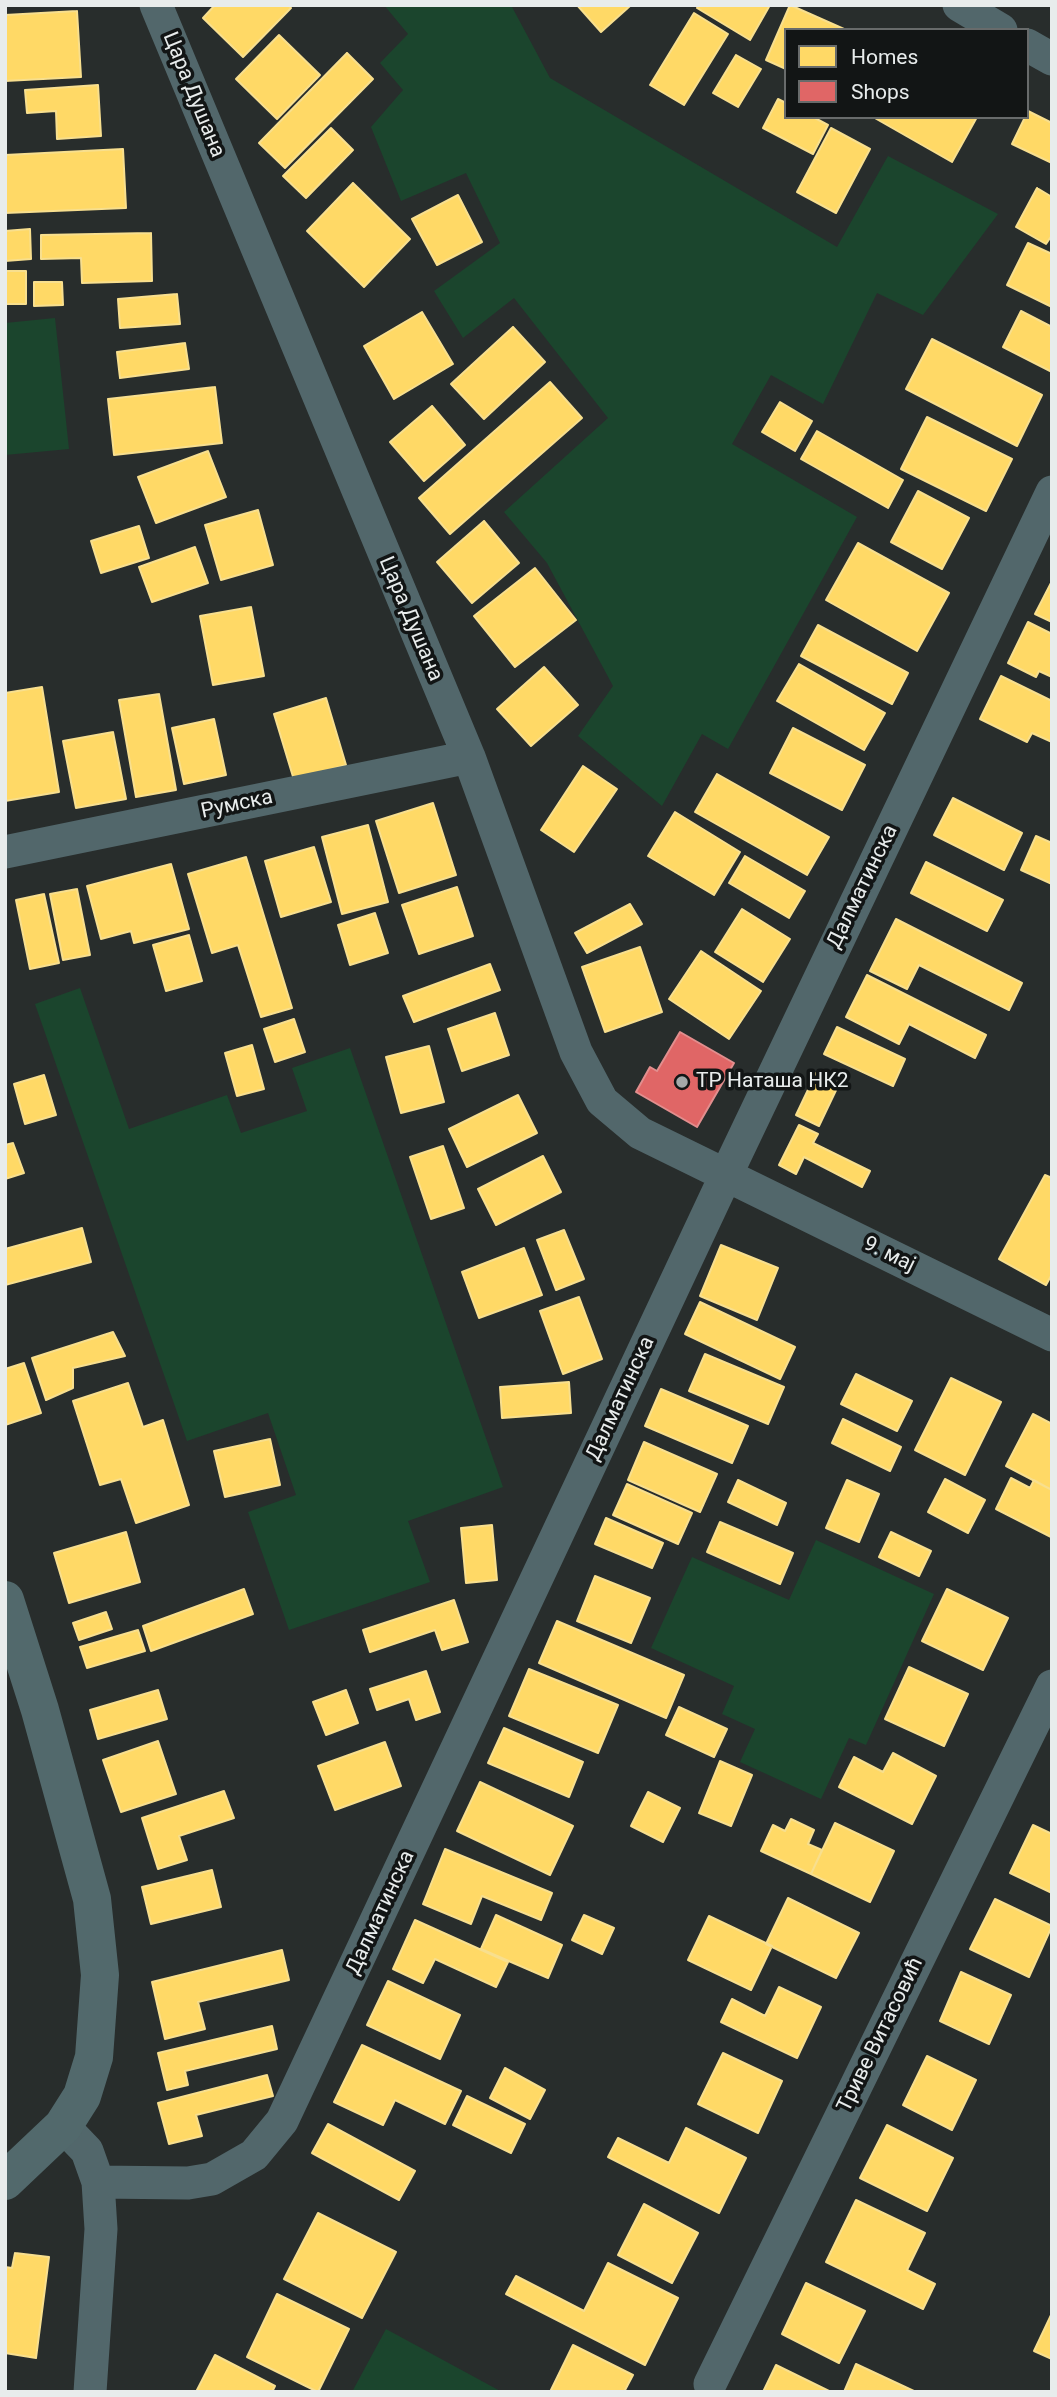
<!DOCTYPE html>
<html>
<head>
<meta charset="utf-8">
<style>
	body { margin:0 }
	#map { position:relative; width:1057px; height:2397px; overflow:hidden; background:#282d2c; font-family:Roboto,sans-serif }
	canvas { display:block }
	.frame { position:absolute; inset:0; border:7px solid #e8ecec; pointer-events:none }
	.legend { position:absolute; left:784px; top:28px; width:245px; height:91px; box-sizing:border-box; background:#121515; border:2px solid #686b6b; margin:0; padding:9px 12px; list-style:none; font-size:21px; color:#e8ecec }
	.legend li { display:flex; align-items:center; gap:14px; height:35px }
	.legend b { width:35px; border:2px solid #686b6b }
</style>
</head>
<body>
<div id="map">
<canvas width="1057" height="2397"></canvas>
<div class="frame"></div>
<ul class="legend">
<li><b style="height:19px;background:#ffd966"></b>Homes</li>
<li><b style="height:19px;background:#e06666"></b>Shops</li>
</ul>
</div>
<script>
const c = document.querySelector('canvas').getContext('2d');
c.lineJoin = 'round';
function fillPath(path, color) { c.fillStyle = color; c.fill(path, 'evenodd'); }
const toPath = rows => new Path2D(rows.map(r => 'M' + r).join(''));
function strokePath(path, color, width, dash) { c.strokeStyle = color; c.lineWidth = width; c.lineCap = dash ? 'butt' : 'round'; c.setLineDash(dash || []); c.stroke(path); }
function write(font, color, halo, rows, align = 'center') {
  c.font = font + ' Roboto,sans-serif'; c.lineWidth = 7; c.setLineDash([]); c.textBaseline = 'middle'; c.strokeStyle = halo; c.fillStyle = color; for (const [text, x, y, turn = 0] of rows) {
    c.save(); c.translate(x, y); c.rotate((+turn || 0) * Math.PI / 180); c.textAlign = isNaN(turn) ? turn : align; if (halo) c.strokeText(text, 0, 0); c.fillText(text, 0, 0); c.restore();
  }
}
const green = toPath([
	[384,5,511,5,550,78,837,247,888,156,998,214,923,315,877,293,823,404,771,375,732,444,857,517,728,749,702,734,662,806,578,736,613,686,547,563,504,512,608,418,514,298,463,338,434,291,500,243,466,173,401,201,371,127,403,90,380,63,408,34],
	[55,318,69,449,5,455,5,323],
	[80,988,129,1129,227,1095,241,1133,307,1111,292,1068,350,1048,503,1487,408,1521,430,1582,289,1630,248,1512,296,1495,268,1413,187,1441,35,1004],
	[816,1540,934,1594,866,1745,849,1738,821,1799,740,1762,755,1729,722,1714,734,1686,651,1648,692,1557,789,1600],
	[386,2329,502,2392,352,2392]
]);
const homes = toPath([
	[215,5,289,5,291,8,243,57,203,18,215,5],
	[577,5,629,5,630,6,601,32,577,5],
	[698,5,770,5,750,40,697,8,698,5],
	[790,5,844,29,786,30,786,69,766,60,790,5],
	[77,11,81,77,5,81,5,15,77,11],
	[694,13,728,34,684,105,650,85,694,13],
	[279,35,320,75,277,119,236,79,279,35],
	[347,53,373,79,285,168,259,143,347,53],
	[736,55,761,69,738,107,713,93,736,55],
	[98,85,101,136,57,139,56,111,27,113,25,90,98,85],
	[778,99,786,103,786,117,813,117,828,125,813,154,763,128,778,99],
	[1028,111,1052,123,1052,163,1012,144,1028,111],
	[873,117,977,117,952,162,873,117],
	[331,128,353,150,306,198,283,176,331,128],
	[831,128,870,149,836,213,797,192,831,128],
	[123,149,126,208,5,213,5,155,123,149],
	[353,183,410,239,364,287,307,231,353,183],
	[1037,188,1052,197,1052,235,1046,244,1016,227,1037,188],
	[458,195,482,242,437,265,412,219,458,195],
	[30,229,31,259,5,261,5,231,30,229],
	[151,233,152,281,82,283,81,258,41,259,41,235,151,233],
	[1028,243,1052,254,1052,307,1007,285,1028,243],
	[5,271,26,271,26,304,5,304,5,271],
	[34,282,62,282,63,305,34,306,34,282],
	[177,294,180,324,120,328,118,299,177,294],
	[1021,311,1052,327,1052,372,1003,347,1021,311],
	[422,312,453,364,394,399,364,346,422,312],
	[513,327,545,362,484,419,451,384,513,327],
	[932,339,1042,395,1017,446,906,389,932,339],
	[185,343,189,369,120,378,117,352,185,343],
	[550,382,582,418,450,534,419,498,550,382],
	[215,387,222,443,114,455,108,399,215,387],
	[780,402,812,421,795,451,762,432,780,402],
	[432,406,465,445,424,481,390,442,432,406],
	[927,417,1012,459,986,511,901,469,927,417],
	[817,431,903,480,888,508,801,459,817,431],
	[208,451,226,497,156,523,138,477,208,451],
	[918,491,969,518,942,569,891,542,918,491],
	[258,510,273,565,221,580,205,525,258,510],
	[484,521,519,563,472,603,437,562,484,521],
	[139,526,149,558,101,573,91,541,139,526],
	[858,543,949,593,917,651,826,600,858,543],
	[195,547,208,583,152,602,139,567,195,547],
	[535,568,576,620,515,667,474,616,535,568],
	[1052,581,1052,622,1035,614,1052,581],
	[251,607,264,676,213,685,200,616,251,607],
	[1028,622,1052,634,1052,677,1039,671,1036,677,1008,663,1028,622],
	[818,625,908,673,892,704,801,656,818,625],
	[799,664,885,713,864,750,777,701,799,664],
	[544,667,578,705,531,746,497,709,544,667],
	[1001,676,1052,701,1052,742,1032,733,1027,742,980,719,1001,676],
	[42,687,59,792,5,801,5,693,42,687],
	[159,694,176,790,136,797,119,700,159,694],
	[326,698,346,765,294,780,274,714,326,698],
	[214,719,226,775,184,784,172,728,214,719],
	[793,728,865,765,842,810,770,773,793,728],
	[113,732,126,799,76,808,63,741,113,732],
	[583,766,617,789,574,852,541,830,583,766],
	[717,774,829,837,807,875,695,812,717,774],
	[953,798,1022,833,1004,870,934,835,953,798],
	[433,803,456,875,399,893,376,821,433,803],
	[675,812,740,852,714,895,648,856,675,812],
	[368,825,388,902,342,914,322,837,368,825],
	[1036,836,1052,843,1052,884,1021,870,1036,836],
	[314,847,331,902,281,917,265,861,314,847],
	[745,856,805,891,789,918,729,883,745,856],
	[246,857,292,1008,261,1017,238,945,212,953,188,874,246,857],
	[926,862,1003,900,987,931,911,893,926,862],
	[171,864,189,929,134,943,131,931,101,939,87,886,171,864],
	[457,887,473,936,419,954,402,905,457,887],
	[77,889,90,955,63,960,50,894,77,889],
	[44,894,59,963,30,969,16,900,44,894],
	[630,904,642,924,587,953,575,933,630,904],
	[742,909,790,939,763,982,715,952,742,909],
	[375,913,388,953,350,965,338,925,375,913],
	[896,919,1022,983,1009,1010,919,965,907,989,870,971,896,919],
	[189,935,202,981,166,991,153,945,189,935],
	[640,947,662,1012,605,1032,582,967,640,947],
	[701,951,761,991,729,1039,669,999,701,951],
	[490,964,500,990,414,1022,403,996,490,964],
	[867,975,986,1035,975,1058,909,1024,899,1044,846,1017,867,975],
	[495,1013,509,1055,462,1071,448,1029,495,1013],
	[294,1019,305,1052,275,1062,264,1029,294,1019],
	[837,1027,905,1059,893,1086,824,1054,837,1027],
	[252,1045,264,1089,237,1096,225,1053,252,1045],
	[429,1046,444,1102,401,1113,386,1057,429,1046],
	[816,1073,839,1084,819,1126,796,1115,816,1073],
	[44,1075,56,1115,25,1124,14,1084,44,1075],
	[518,1095,537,1133,467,1167,449,1129,518,1095],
	[799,1125,818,1134,813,1143,870,1171,862,1187,804,1157,796,1174,779,1165,799,1125],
	[13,1143,24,1173,5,1179,5,1145,13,1143],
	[443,1146,464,1208,431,1219,410,1157,443,1146],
	[543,1156,561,1192,496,1225,478,1189,543,1156],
	[1045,1175,1052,1178,1052,1274,1046,1285,999,1259,1045,1175],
	[82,1228,91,1262,5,1285,5,1249,82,1228],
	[564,1230,584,1279,556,1290,537,1240,564,1230],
	[721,1245,778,1268,757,1320,700,1296,721,1245],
	[524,1248,542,1295,479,1318,462,1272,524,1248],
	[579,1297,602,1359,563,1374,540,1311,579,1297],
	[700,1302,795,1347,780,1379,685,1334,700,1302],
	[113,1332,125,1356,73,1368,73,1388,46,1400,32,1358,113,1332],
	[705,1354,784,1387,768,1424,689,1391,705,1354],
	[24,1363,41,1413,5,1425,5,1369,24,1363],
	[856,1374,912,1401,897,1431,841,1404,856,1374],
	[951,1378,1001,1402,965,1475,915,1450,951,1378],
	[569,1382,571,1413,502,1418,500,1387,569,1382],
	[128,1383,143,1427,163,1420,189,1505,136,1523,121,1479,100,1485,73,1401,128,1383],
	[661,1389,748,1426,732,1463,645,1426,661,1389],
	[1033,1414,1052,1424,1052,1490,1006,1466,1033,1414],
	[843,1419,901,1447,890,1471,832,1443,843,1419],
	[270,1439,280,1485,225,1497,214,1451,270,1439],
	[644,1442,717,1474,700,1512,628,1480,644,1442],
	[1011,1478,1030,1488,1034,1480,1052,1490,1051,1537,996,1509,1011,1478],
	[945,1479,985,1500,968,1533,928,1512,945,1479],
	[738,1480,786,1503,777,1525,728,1502,738,1480],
	[847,1480,879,1494,859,1542,826,1528,847,1480],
	[627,1484,692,1513,678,1544,613,1515,627,1484],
	[606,1518,663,1543,652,1568,595,1544,606,1518],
	[720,1522,793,1553,780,1584,707,1552,720,1522],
	[492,1525,497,1580,466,1583,461,1528,492,1525],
	[126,1532,140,1582,69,1603,54,1553,126,1532],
	[891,1532,931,1551,919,1576,879,1557,891,1532],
	[595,1576,650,1598,631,1643,577,1621,595,1576],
	[244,1589,253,1614,151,1651,143,1626,244,1589],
	[947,1589,1008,1618,983,1670,922,1641,947,1589],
	[454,1600,468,1642,442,1650,435,1630,370,1652,363,1630,454,1600],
	[106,1612,112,1629,79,1640,73,1623,106,1612],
	[557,1621,684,1675,666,1718,539,1663,557,1621],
	[138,1630,145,1651,87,1668,80,1647,138,1630],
	[909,1667,968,1694,944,1746,885,1719,909,1667],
	[529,1669,618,1705,598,1753,509,1716,529,1669],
	[426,1671,440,1712,416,1720,409,1699,377,1710,370,1689,426,1671],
	[158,1690,167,1719,98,1739,90,1710,158,1690],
	[346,1690,358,1723,326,1735,313,1702,346,1690],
	[679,1707,727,1729,714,1757,666,1735,679,1707],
	[504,1728,583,1762,569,1797,488,1763,504,1728],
	[158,1741,176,1794,121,1812,103,1760,158,1741],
	[385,1742,401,1786,335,1810,318,1766,385,1742],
	[893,1753,936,1776,912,1824,839,1787,854,1757,883,1772,893,1753],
	[720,1761,752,1775,731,1826,699,1813,720,1761],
	[480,1782,573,1826,550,1875,457,1831,480,1782],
	[224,1791,234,1818,179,1836,187,1860,158,1869,142,1818,224,1791],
	[648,1792,680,1808,663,1842,631,1826,648,1792],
	[791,1819,814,1830,808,1844,822,1850,811,1874,761,1851,773,1825,785,1831,791,1819],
	[835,1823,894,1851,870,1902,811,1874,835,1823],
	[1033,1825,1052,1834,1052,1893,1010,1873,1033,1825],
	[445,1849,552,1893,541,1920,482,1896,471,1924,423,1904,445,1849],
	[212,1870,221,1907,151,1924,142,1887,212,1870],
	[788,1898,859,1933,836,1978,766,1944,788,1898],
	[995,1899,1052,1926,1029,1977,970,1949,995,1899],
	[496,1915,562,1945,548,1978,481,1949,496,1915],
	[584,1915,614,1928,602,1954,572,1940,584,1915],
	[709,1916,772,1946,751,1990,688,1960,709,1916],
	[415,1920,508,1962,496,1987,435,1959,423,1983,393,1969,415,1920],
	[282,1950,289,1980,198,2002,205,2029,165,2039,152,1982,282,1950],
	[961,1972,1011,1995,989,2044,940,2021,961,1972],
	[388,1981,460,2015,440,2059,367,2025,388,1981],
	[779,1987,821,2007,797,2058,721,2022,732,1999,765,2016,779,1987],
	[272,2026,277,2049,185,2071,188,2085,167,2090,158,2053,272,2026],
	[362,2045,461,2091,445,2124,395,2100,383,2125,334,2102,362,2045],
	[723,2053,782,2081,758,2133,698,2104,723,2053],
	[927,2056,976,2080,952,2130,903,2105,927,2056],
	[505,2068,545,2090,530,2119,490,2098,505,2068],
	[267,2075,273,2096,196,2115,202,2136,169,2144,158,2103,267,2075],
	[467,2096,525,2124,511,2153,453,2125,467,2096],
	[328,2124,415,2171,399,2200,312,2153,328,2124],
	[887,2125,953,2158,927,2211,860,2178,887,2125],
	[686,2128,746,2158,719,2213,608,2157,618,2138,669,2163,686,2128],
	[856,2200,925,2233,907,2270,935,2284,923,2309,826,2262,856,2200],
	[644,2204,698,2233,672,2283,618,2255,644,2204],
	[318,2213,396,2252,362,2318,284,2279,318,2213],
	[15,2253,49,2257,36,2358,5,2353,5,2267,12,2268,15,2253],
	[608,2263,678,2298,645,2365,506,2294,516,2276,584,2311,608,2263],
	[806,2283,865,2311,839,2363,782,2334,806,2283],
	[277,2294,349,2329,318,2392,247,2357,277,2294],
	[1052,2313,1052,2359,1034,2351,1052,2313],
	[573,2345,633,2375,624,2392,550,2392,573,2345],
	[215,2355,275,2386,272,2392,196,2392,215,2355],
	[856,2364,916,2392,844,2392,856,2364],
	[776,2365,829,2391,828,2392,763,2392,776,2365]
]);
const shops = toPath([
	[680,1032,734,1063,697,1127,636,1092,650,1067,657,1071,680,1032]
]);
const street = toPath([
	[156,5,469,757,576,1052,602,1101,640,1133,1052,1335],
	[959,5,1001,30],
	[1027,45,1052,59],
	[5,852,469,757],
	[63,2126,87,2151,98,2182,101,2229,90,2392],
	[98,2182,188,2183,212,2179,254,2155,282,2121,726,1175,1052,492],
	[710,2384,1052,1686]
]);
const secondary = toPath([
	[5,1600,40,1710,92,1899,100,1975,94,2057,82,2096,63,2126,5,2181]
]);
const markers = [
	[682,1082,7,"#a5a9a9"]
];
const streetNames = [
	["Цара Душана",193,95,68],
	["Цара Душана",410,619,67],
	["Румска",237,805,-12],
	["Далматинска",863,887,-64],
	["9. мај",889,1255,26],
	["Далматинска",621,1399,-65],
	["Далматинска",381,1913,-65],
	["Триве Витасовић",881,2035,-64]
];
const poiNames = [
	["ТР Наташа НК2",696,1082]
];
fillPath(green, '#1b452d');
fillPath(homes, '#ffd966');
strokePath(homes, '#f8df8e', 2);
fillPath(shops, '#e06666');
strokePath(shops, '#e28e8e', 2);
strokePath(street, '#52676b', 33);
strokePath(secondary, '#52696c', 38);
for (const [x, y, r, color] of markers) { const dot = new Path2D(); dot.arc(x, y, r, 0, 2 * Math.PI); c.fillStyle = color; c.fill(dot); strokePath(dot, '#121515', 2.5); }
write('21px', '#e8ecec', '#121515', streetNames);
write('21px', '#e8ecec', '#121515', poiNames, 'left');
</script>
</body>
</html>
